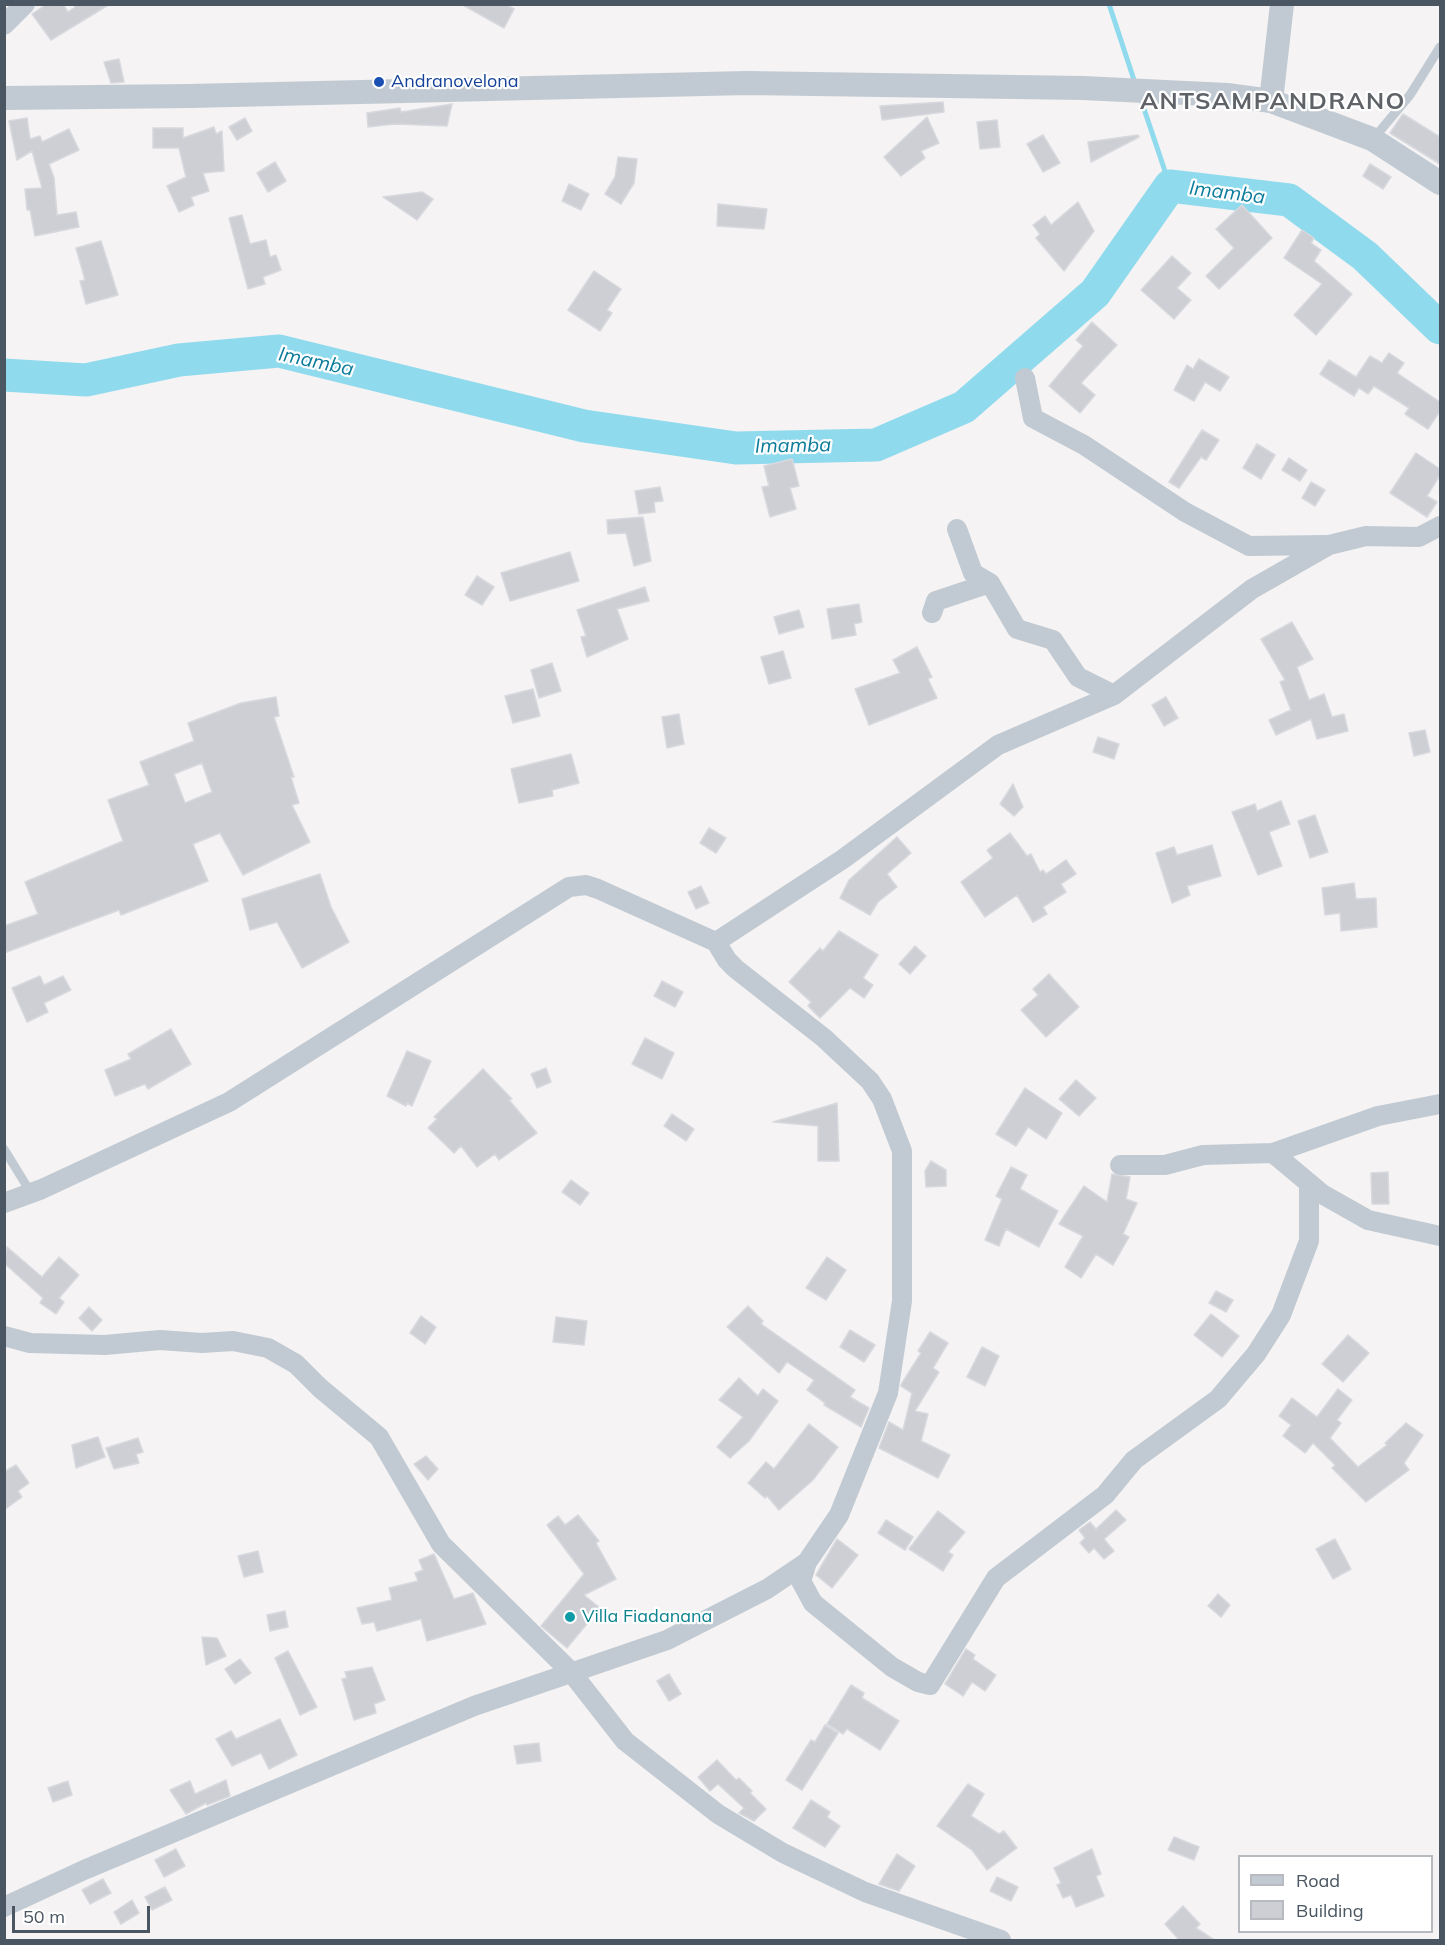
<!DOCTYPE html>
<html>
<head>
<meta charset="utf-8">
<style>
	body { margin:0 }
	#map { position:relative; width:1445px; height:1945px; overflow:hidden; background:#f5f3f3; font-family:Mulish,sans-serif }
	canvas { display:block }
	.frame { position:absolute; inset:0; border:6px solid #4a5661; pointer-events:none }
	.legend { position:absolute; left:1238px; top:1855px; width:195px; height:78px; box-sizing:border-box; background:#fff; border:2px solid #b7bbc0; margin:0; padding:8px 10px; list-style:none; font-size:18px; color:#4a5661 }
	.legend li { display:flex; align-items:center; gap:12px; height:30px }
	.legend b { width:30px; border:2px solid #b7bbc0 }
	.scale { position:absolute; left:12px; top:1906px; width:138px; height:27px; box-sizing:border-box; border:3px solid #4a5661; border-top:0; padding-left:8px; font-size:18px; line-height:21px; white-space:nowrap; color:#4a5661; -webkit-text-stroke:4px #fff; paint-order:stroke }
</style>
</head>
<body>
<div id="map">
<canvas width="1445" height="1945"></canvas>
<div class="frame"></div>
<ul class="legend">
<li><b style="height:8px;background:#c1cad2"></b>Road</li>
<li><b style="height:16px;background:#cdcfd5"></b>Building</li>
</ul>
<div class="scale">50 m</div>
</div>
<script>
const c = document.querySelector('canvas').getContext('2d');
c.lineJoin = 'round';
const toPath = rows => new Path2D(rows.map(r => 'M' + r).join(''));
function strokePath(path, color, width, dash) { c.strokeStyle = color; c.lineWidth = width; c.lineCap = dash ? 'butt' : 'round'; c.setLineDash(dash || []); c.stroke(path); }
function fillPath(path, color) { c.fillStyle = color; c.fill(path, 'evenodd'); }
function write(font, color, halo, rows, align = 'center') {
  c.font = font + ' Mulish,sans-serif'; c.lineWidth = 4.5; c.setLineDash([]); c.textBaseline = 'middle'; c.strokeStyle = halo; c.fillStyle = color; for (const [text, x, y, turn = 0] of rows) {
    c.save(); c.translate(x, y); c.rotate((+turn || 0) * Math.PI / 180); c.textAlign = isNaN(turn) ? turn : align; if (halo) c.strokeText(text, 0, 0); c.fillText(text, 0, 0); c.restore();
  }
}
const stream = toPath([
	[1109,4,1135,83],
	[1140,97,1170,186]
]);
const river = toPath([
	[4,375,86,380,179,360,279,351,584,426,736,448,876,445,964,407,1095,293,1170,186,1289,200,1365,256,1440,328]
]);
const building = toPath([
	[47,4,63,4,68,12,75,7,74,4,110,4,51,40,32,14,47,4],
	[461,4,505,4,514,9,504,28,461,4],
	[119,59,124,82,111,83,104,62,119,59],
	[943,102,944,112,882,120,880,106,943,102],
	[452,104,447,126,395,124,368,127,367,113,400,108,401,112,452,104],
	[1403,114,1440,137,1440,164,1390,133,1403,114],
	[927,117,939,143,921,151,925,158,901,176,884,157,927,117],
	[27,118,30,139,40,136,42,142,69,129,79,150,49,164,54,178,57,215,76,212,79,227,35,236,30,210,27,210,25,189,42,188,32,151,17,160,9,121,27,118],
	[245,118,252,131,237,140,229,127,245,118],
	[997,120,1000,147,980,149,977,122,997,120],
	[214,127,216,134,222,131,224,171,203,173,209,191,191,197,194,205,179,212,167,186,186,177,179,148,153,148,153,128,183,128,183,138,214,127],
	[1043,135,1060,163,1043,172,1027,144,1043,135],
	[1138,135,1139,137,1091,162,1088,142,1138,135],
	[618,157,637,159,634,183,621,204,605,194,615,177,618,157],
	[275,162,286,181,268,192,257,173,275,162],
	[1370,164,1391,177,1383,189,1363,176,1370,164],
	[569,184,589,194,581,210,562,201,569,184],
	[422,192,433,199,417,220,383,197,422,192],
	[1078,202,1094,231,1064,271,1036,238,1040,234,1033,225,1045,216,1051,225,1078,202],
	[718,204,767,209,764,229,717,226,718,204],
	[1242,205,1272,238,1219,289,1206,276,1234,248,1216,229,1242,205],
	[242,215,250,244,266,240,270,257,276,255,281,270,263,277,265,284,248,289,229,218,242,215],
	[1302,230,1314,238,1311,243,1321,250,1314,261,1352,294,1316,335,1294,315,1322,284,1284,258,1302,230],
	[101,241,118,295,86,304,80,281,85,280,76,248,101,241],
	[1172,256,1191,273,1177,288,1191,300,1174,319,1141,290,1172,256],
	[594,271,621,289,607,310,612,313,600,331,568,310,594,271],
	[1092,322,1117,345,1081,383,1095,395,1080,413,1049,386,1083,346,1076,340,1092,322],
	[1389,353,1404,363,1397,373,1440,402,1440,411,1428,429,1405,414,1409,408,1374,386,1368,394,1359,388,1354,396,1320,374,1329,360,1356,377,1370,356,1382,363,1389,353],
	[1199,359,1229,377,1220,391,1205,382,1194,401,1174,390,1187,365,1193,369,1199,359],
	[1202,430,1219,440,1206,460,1201,457,1179,488,1169,482,1202,430],
	[1257,444,1275,455,1261,479,1243,468,1257,444],
	[1416,453,1440,469,1440,475,1427,496,1437,502,1427,517,1390,493,1416,453],
	[1289,458,1307,470,1300,481,1282,470,1289,458],
	[792,459,799,486,790,488,796,509,770,517,762,487,769,486,764,466,792,459],
	[1311,482,1325,490,1315,506,1302,498,1311,482],
	[660,487,663,501,654,502,655,512,639,514,635,491,660,487],
	[643,517,651,561,634,566,626,533,608,534,607,520,643,517],
	[570,552,579,581,510,601,501,573,570,552],
	[477,576,494,587,482,605,465,595,477,576],
	[645,587,649,601,617,609,628,639,587,657,581,637,586,636,577,610,645,587],
	[859,604,862,622,854,624,856,635,832,639,827,609,859,604],
	[799,610,804,627,779,634,774,617,799,610],
	[1292,622,1313,659,1297,667,1309,700,1324,694,1332,717,1344,714,1348,731,1317,739,1311,719,1276,735,1269,720,1291,710,1280,682,1285,680,1261,639,1292,622],
	[917,647,932,677,928,679,937,698,869,725,855,689,900,673,893,660,917,647],
	[783,651,791,678,769,684,761,657,783,651],
	[552,663,561,691,539,698,531,670,552,663],
	[533,689,540,716,513,723,505,696,533,689],
	[276,697,279,716,274,717,294,777,291,777,299,803,292,805,310,842,243,875,220,833,193,844,208,881,121,915,119,910,4,953,4,926,38,914,25,882,123,841,108,800,149,785,140,762,194,741,188,723,241,703,276,697],
	[202,763,212,792,185,803,174,774,202,763],
	[1166,697,1178,718,1164,726,1152,705,1166,697],
	[679,714,684,744,667,748,662,717,679,714],
	[1425,730,1430,752,1414,756,1409,733,1425,730],
	[1098,737,1119,744,1114,759,1093,752,1098,737],
	[571,754,579,783,552,790,553,796,519,803,511,769,571,754],
	[1013,784,1023,807,1014,816,1000,804,1013,784],
	[1281,801,1290,824,1269,832,1282,866,1258,875,1232,812,1255,804,1257,811,1281,801],
	[1315,815,1328,852,1310,858,1298,821,1315,815],
	[709,828,726,838,716,853,700,843,709,828],
	[1010,833,1027,856,1031,854,1040,872,1043,870,1046,874,1066,860,1076,874,1061,884,1066,892,1043,907,1047,914,1033,922,1017,895,985,917,961,882,993,858,987,850,1010,833],
	[897,837,911,853,887,874,897,887,878,902,870,915,840,898,849,880,897,837],
	[1212,845,1221,876,1187,886,1190,895,1172,903,1156,853,1174,847,1177,855,1212,845],
	[320,874,331,907,349,942,302,968,277,922,250,930,242,899,320,874],
	[1354,883,1356,899,1376,898,1377,927,1341,931,1340,913,1325,915,1322,888,1354,883],
	[701,886,709,903,696,909,688,892,701,886],
	[839,931,878,955,863,978,873,985,864,998,850,988,820,1018,808,1006,811,1002,789,982,820,948,823,951,839,931],
	[915,946,926,956,910,974,899,964,915,946],
	[1049,974,1079,1007,1046,1037,1021,1010,1038,995,1033,989,1049,974],
	[40,976,44,985,63,976,71,990,44,1003,48,1012,27,1022,12,988,40,976],
	[662,981,683,992,675,1007,654,996,662,981],
	[171,1029,191,1064,148,1089,145,1084,115,1096,105,1070,131,1059,128,1054,171,1029],
	[645,1038,674,1053,662,1079,632,1064,645,1038],
	[407,1051,431,1061,412,1106,407,1103,406,1106,387,1096,407,1051],
	[546,1068,551,1082,537,1088,531,1074,546,1068],
	[483,1069,512,1099,509,1100,537,1133,499,1160,495,1154,477,1167,461,1146,454,1153,428,1128,437,1119,434,1117,483,1069],
	[1076,1080,1096,1098,1079,1116,1059,1099,1076,1080],
	[1025,1088,1062,1113,1046,1139,1028,1127,1016,1146,996,1134,1025,1088],
	[837,1103,839,1161,818,1161,818,1126,773,1122,837,1103],
	[672,1114,694,1129,686,1141,664,1126,672,1114],
	[931,1161,946,1170,946,1186,926,1187,925,1171,931,1161],
	[1011,1167,1027,1175,1020,1189,1058,1211,1039,1247,1006,1229,999,1246,985,1240,1002,1199,996,1196,1011,1167],
	[1388,1172,1389,1204,1372,1204,1371,1173,1388,1172],
	[1112,1174,1130,1177,1126,1199,1137,1203,1123,1234,1129,1237,1113,1265,1096,1254,1081,1278,1065,1267,1083,1236,1059,1224,1084,1186,1107,1202,1112,1174],
	[571,1180,589,1193,580,1205,562,1192,571,1180],
	[7,1247,42,1277,59,1257,79,1275,59,1298,64,1302,56,1314,40,1303,43,1298,4,1263,7,1247],
	[827,1257,846,1270,826,1300,806,1288,827,1257],
	[1216,1291,1233,1300,1226,1312,1209,1303,1216,1291],
	[748,1306,763,1321,761,1324,855,1390,850,1397,869,1408,861,1427,824,1405,825,1403,807,1390,814,1380,787,1362,779,1373,727,1327,748,1306],
	[89,1307,102,1320,92,1331,79,1318,89,1307],
	[1211,1314,1239,1336,1222,1357,1194,1335,1211,1314],
	[421,1316,436,1327,425,1344,410,1333,421,1316],
	[556,1317,587,1321,584,1345,553,1342,556,1317],
	[850,1330,875,1345,864,1362,840,1347,850,1330],
	[930,1332,948,1343,933,1368,939,1372,915,1411,928,1414,921,1441,950,1455,938,1478,879,1448,889,1422,903,1430,912,1393,901,1386,902,1383,921,1353,918,1351,930,1332],
	[1348,1335,1369,1353,1343,1382,1322,1364,1348,1335],
	[982,1347,999,1356,985,1386,967,1377,982,1347],
	[739,1378,758,1396,763,1389,778,1401,749,1441,730,1458,717,1447,743,1417,719,1400,739,1378],
	[1338,1389,1352,1400,1337,1420,1341,1423,1330,1438,1358,1467,1387,1445,1385,1443,1406,1423,1423,1435,1404,1463,1409,1470,1366,1502,1332,1468,1335,1465,1313,1443,1305,1453,1283,1436,1291,1425,1279,1416,1292,1398,1317,1417,1338,1389],
	[809,1424,838,1447,813,1480,779,1510,767,1496,765,1498,748,1483,766,1462,774,1469,809,1424],
	[98,1437,105,1457,76,1468,72,1445,98,1437],
	[138,1438,143,1452,136,1454,139,1463,114,1469,106,1448,138,1438],
	[426,1456,438,1469,428,1480,414,1464,426,1456],
	[16,1465,29,1483,18,1491,22,1497,4,1510,4,1472,16,1465],
	[1116,1510,1126,1520,1104,1539,1114,1551,1104,1559,1094,1548,1089,1553,1080,1543,1085,1538,1079,1530,1090,1522,1096,1529,1116,1510],
	[938,1511,965,1532,948,1552,953,1555,943,1571,909,1549,938,1511],
	[578,1515,599,1541,596,1543,616,1579,584,1595,600,1608,567,1648,541,1626,584,1574,547,1525,558,1516,565,1525,578,1515],
	[886,1520,913,1537,905,1550,878,1533,886,1520],
	[837,1539,858,1555,832,1588,816,1575,837,1539],
	[1335,1539,1351,1569,1333,1579,1316,1549,1335,1539],
	[258,1551,263,1572,244,1577,238,1556,258,1551],
	[434,1554,454,1599,473,1593,486,1624,427,1641,421,1619,377,1631,374,1622,362,1624,357,1608,392,1600,389,1588,418,1581,415,1573,423,1570,419,1560,434,1554],
	[1218,1594,1230,1605,1221,1617,1208,1606,1218,1594],
	[285,1611,288,1627,270,1631,267,1615,285,1611],
	[202,1637,217,1638,226,1656,206,1665,202,1637],
	[966,1649,975,1655,973,1659,996,1675,985,1691,972,1682,963,1696,945,1684,966,1649],
	[288,1651,317,1707,300,1715,275,1658,288,1651],
	[240,1659,251,1673,235,1684,225,1669,240,1659],
	[372,1667,385,1700,374,1704,376,1713,354,1720,342,1679,347,1678,345,1672,372,1667],
	[669,1674,681,1694,669,1701,657,1681,669,1674],
	[851,1685,864,1693,862,1698,899,1721,880,1750,847,1729,843,1734,827,1724,851,1685],
	[280,1719,297,1755,269,1769,261,1753,232,1766,216,1739,231,1731,236,1739,280,1719],
	[825,1725,838,1733,802,1790,786,1780,811,1740,815,1742,825,1725],
	[539,1743,541,1761,517,1764,514,1746,539,1743],
	[717,1760,736,1780,739,1778,752,1791,750,1793,766,1809,754,1821,739,1813,744,1808,718,1784,710,1791,698,1777,717,1760],
	[226,1780,230,1796,207,1805,206,1803,186,1814,170,1790,190,1781,195,1794,226,1780],
	[68,1781,72,1795,53,1802,48,1788,68,1781],
	[968,1784,984,1794,971,1816,999,1834,1004,1831,1017,1848,987,1870,972,1850,937,1826,968,1784],
	[811,1800,830,1812,827,1817,840,1826,825,1847,793,1828,811,1800],
	[1174,1837,1199,1847,1194,1860,1168,1850,1174,1837],
	[176,1849,185,1866,164,1877,155,1860,176,1849],
	[1092,1849,1101,1874,1096,1876,1104,1896,1076,1907,1071,1895,1063,1898,1057,1885,1061,1883,1054,1868,1092,1849],
	[897,1854,915,1866,899,1891,879,1884,897,1854],
	[997,1877,1018,1887,1011,1901,990,1891,997,1877],
	[103,1879,111,1893,90,1904,82,1890,103,1879],
	[165,1887,172,1900,152,1910,145,1897,165,1887],
	[132,1900,139,1913,121,1924,114,1912,132,1900],
	[1183,1906,1200,1924,1196,1928,1216,1941,1180,1941,1165,1924,1183,1906]
]);
const service = toPath([
	[1374,138,1410,95,1440,47],
	[4,1149,31,1193]
]);
const minor = toPath([
	[4,25,25,4],
	[1025,378,1033,418,1084,445,1185,512,1249,546,1326,545],
	[957,529,973,573,990,583],
	[932,613,936,601,990,583,1017,629,1053,640,1078,677,1114,695],
	[1273,1153,1322,1194,1368,1220,1440,1236],
	[1120,1165,1165,1165,1203,1155,1273,1153,1378,1116,1440,1104],
	[4,1203,42,1189,229,1102,569,887,586,885,598,889,716,942,843,859,998,745,1114,695,1252,589,1329,545,1366,536,1419,537,1440,526],
	[4,1336,30,1343,105,1345,160,1340,202,1343,233,1341,268,1348,296,1364,320,1388,379,1437,441,1544,571,1672,625,1741,718,1814,783,1853,865,1892,1001,1940],
	[807,1562,801,1581,813,1603,892,1667,918,1682,930,1685,996,1578,1105,1495,1134,1460,1218,1399,1256,1354,1281,1315,1309,1241,1309,1183],
	[4,1907,84,1870,474,1706,667,1640,767,1589,807,1562,839,1515,888,1393,902,1301,902,1151,882,1099,870,1081,824,1038,736,969,727,960,716,942]
]);
const tertiary = toPath([
	[4,98,190,96,747,83,1083,88,1227,95,1271,101,1372,139,1440,183],
	[1271,101,1282,4]
]);
const markers = [
	[379,82,6,"#1a4fb4"],
	[570,1617,6,"#0f9aa8"]
];
const transitNames = [
	["Andranovelona",391,82]
];
const cultureNames = [
	["Villa Fiadanana",582,1617]
];
const waterNames = [
	["Imamba",1227,193,7],
	["Imamba",316,362,12],
	["Imamba",793,446,-1]
];
const districtNames = [
	["ANTSAMPANDRANO",1273,102]
];
strokePath(stream, '#90daee', 5);
strokePath(river, '#90daee', 33);
fillPath(building, '#cdcfd5');
strokePath(building, '#d7d9de', 1.5);
strokePath(service, '#c1cad2', 9);
strokePath(minor, '#c1cad2', 20);
strokePath(tertiary, '#c1cad2', 24);
for (const [x, y, r, color] of markers) { const dot = new Path2D(); dot.arc(x, y, r, 0, 2 * Math.PI); c.fillStyle = color; c.fill(dot); strokePath(dot, '#fff', 2); }
write('18px', '#164399', '#fff', transitNames, 'left');
write('18px', '#0d838f', '#fff', cultureNames, 'left');
write('italic 20px', '#0c7c9b', '#fff', waterNames);
c.letterSpacing = '1.5px';
write('bold 24px', '#5f6368', '#fff', districtNames);
c.letterSpacing = '0px';
</script>
</body>
</html>
